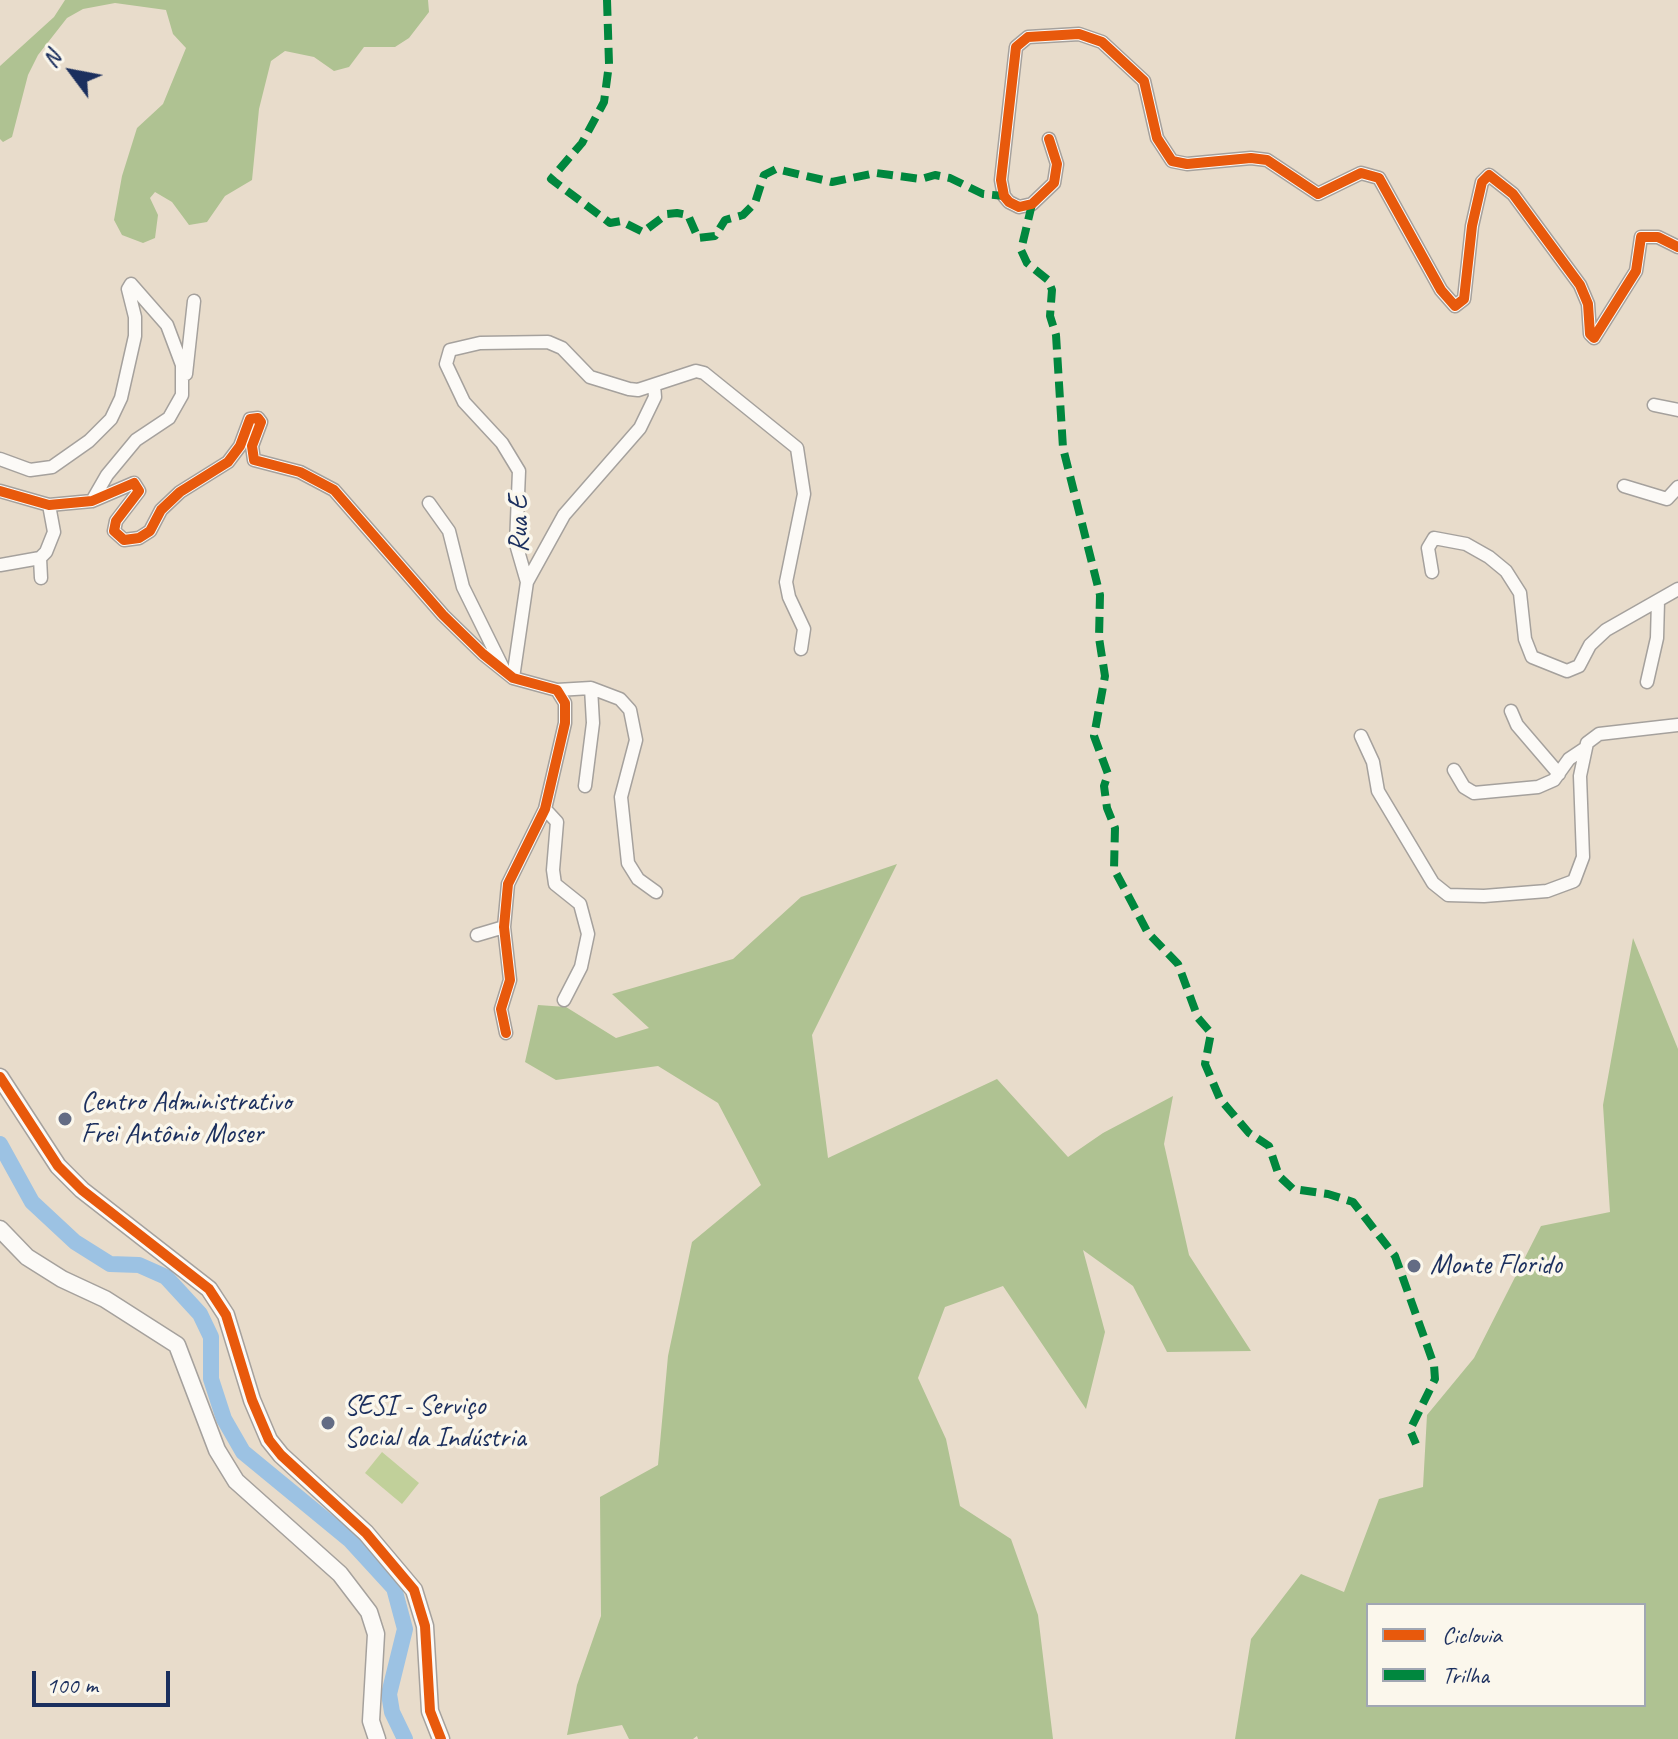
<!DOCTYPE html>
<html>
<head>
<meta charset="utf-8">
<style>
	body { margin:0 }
	#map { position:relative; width:1678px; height:1739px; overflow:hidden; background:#e8dccb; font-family:Caveat,sans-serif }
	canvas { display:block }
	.legend { position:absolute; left:1366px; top:1603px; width:280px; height:104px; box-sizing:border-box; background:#fbf7ec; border:2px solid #a1a7b3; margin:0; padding:10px 14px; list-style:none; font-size:24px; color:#1b2f5e }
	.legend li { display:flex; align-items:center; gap:16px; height:40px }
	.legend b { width:40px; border:2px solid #a1a7b3 }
	.north { position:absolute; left:32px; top:32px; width:80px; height:80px; -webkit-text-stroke:6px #fbf7ec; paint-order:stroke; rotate:302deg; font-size:22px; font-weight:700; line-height:32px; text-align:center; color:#1b2f5e }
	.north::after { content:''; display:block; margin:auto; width:28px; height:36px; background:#1b2f5e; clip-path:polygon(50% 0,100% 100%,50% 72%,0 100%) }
	.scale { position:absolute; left:32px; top:1671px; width:138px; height:36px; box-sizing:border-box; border:4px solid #1b2f5e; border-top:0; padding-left:10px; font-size:24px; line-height:28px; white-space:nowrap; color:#1b2f5e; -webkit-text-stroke:6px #fbf7ec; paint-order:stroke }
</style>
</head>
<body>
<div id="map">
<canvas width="1678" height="1739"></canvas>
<ul class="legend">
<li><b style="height:10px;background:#e8590c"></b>Ciclovia</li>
<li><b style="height:10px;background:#00873e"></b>Trilha</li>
</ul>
<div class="north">N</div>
<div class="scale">100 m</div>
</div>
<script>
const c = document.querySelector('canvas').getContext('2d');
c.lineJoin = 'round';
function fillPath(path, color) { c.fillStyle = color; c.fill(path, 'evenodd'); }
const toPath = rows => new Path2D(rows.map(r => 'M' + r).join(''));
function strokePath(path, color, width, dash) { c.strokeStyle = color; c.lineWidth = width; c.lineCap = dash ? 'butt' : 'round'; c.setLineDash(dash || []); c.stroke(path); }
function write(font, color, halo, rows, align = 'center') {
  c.font = font + ' Caveat,sans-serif'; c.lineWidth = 7; c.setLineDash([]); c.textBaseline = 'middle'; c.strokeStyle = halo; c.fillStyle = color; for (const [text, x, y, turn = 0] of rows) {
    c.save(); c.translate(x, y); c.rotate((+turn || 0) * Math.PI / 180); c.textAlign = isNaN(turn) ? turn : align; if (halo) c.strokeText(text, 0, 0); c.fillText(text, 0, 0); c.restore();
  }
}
const green = toPath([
	[382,1452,419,1483,402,1504,365,1473]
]);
const forest = toPath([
	[65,0,428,0,429,12,409,38,395,47,364,47,349,67,334,71,314,57,285,51,271,61,259,109,252,180,225,196,207,222,189,225,172,202,155,192,150,198,158,215,155,238,143,243,122,235,114,220,122,176,137,128,163,104,186,48,173,34,166,10,115,3,83,9,67,18,38,55,28,75,12,137,3,142,0,139,0,66,54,17],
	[897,864,812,1035,828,1158,997,1079,1068,1157,1103,1133,1173,1096,1164,1144,1189,1255,1251,1351,1167,1352,1133,1286,1083,1250,1105,1332,1086,1409,1003,1286,945,1307,918,1378,946,1439,960,1506,1011,1539,1038,1615,1053,1739,698,1739,697,1736,693,1739,629,1739,622,1725,567,1735,577,1685,601,1616,600,1497,658,1465,668,1356,692,1242,761,1185,718,1103,658,1066,556,1080,525,1062,538,1005,566,1007,616,1038,649,1028,612,994,733,959,801,897],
	[1633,938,1678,1049,1678,1739,1235,1739,1251,1639,1301,1574,1344,1592,1379,1499,1423,1487,1427,1415,1474,1358,1541,1226,1610,1212,1603,1105],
	[1368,1605,1644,1605,1644,1705,1368,1705]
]);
const river = toPath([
	[0,1144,32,1202,75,1242,110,1264,139,1265,166,1277,200,1314,211,1337,211,1379,224,1419,243,1452,350,1540,394,1588,405,1629,389,1694,392,1712,405,1739]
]);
const minor = toPath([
	[1049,139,1057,164,1054,183,1032,204,1019,207,1009,202,1004,196,1001,180,1016,47,1028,37,1079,34,1102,42,1144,81,1157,138,1172,161,1187,164,1251,158,1267,160,1318,194,1361,173,1379,178,1441,290,1455,306,1464,299,1472,226,1482,182,1489,175,1513,194,1580,285,1588,304,1590,334,1594,338,1636,271,1641,237,1658,237,1678,247],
	[186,374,194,301],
	[1654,405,1678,410],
	[0,459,30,470,52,467,89,441,111,419,121,398,135,336,135,317,128,289,131,284,167,325,182,365,182,395,169,418,136,440,107,475,92,501],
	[1624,486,1667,499,1678,487],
	[0,491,49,505,92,501,134,483,139,491,116,521,114,531,124,540,139,538,150,531,161,510,180,492,228,462,240,446,250,419,258,418,261,422,252,446,254,460,300,472,334,490,443,615,483,654,513,678,557,690,565,703,565,723,545,809,508,884,504,927,510,980,501,1009,506,1033],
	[429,503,449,531,463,587,503,668],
	[40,558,41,578],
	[0,565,40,558,46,552,54,532,49,505],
	[1432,572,1428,548,1434,538,1466,544,1489,557,1506,571,1520,593,1525,639,1532,657,1567,671,1579,666,1590,645,1606,630,1678,589],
	[527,582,564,515,640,428,655,397,654,385],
	[513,678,527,582,516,544,519,471,502,443,464,402,446,364,450,350,480,343,548,342,562,348,590,377,629,389,638,390,696,371,704,373,797,448,804,494,786,582,789,597,804,629,801,649],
	[1647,682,1657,638,1658,601],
	[591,688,620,699,630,710,636,740,621,797,628,863,638,879,656,892],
	[557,690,591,688,593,723,585,786],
	[1511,711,1517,725,1559,774],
	[1361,736,1373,762,1378,791,1433,883,1448,895,1484,896,1547,891,1574,881,1583,857,1580,776,1587,743,1599,734,1678,725],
	[1454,770,1464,787,1474,793,1538,787,1554,780,1569,759,1584,749],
	[545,809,557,822,553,870,555,884,580,904,588,934,581,967,564,1000],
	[477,935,504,927]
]);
const major = toPath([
	[0,1077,58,1166,82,1190,209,1289,226,1315,252,1400,269,1440,281,1455,366,1533,414,1590,425,1626,430,1711,441,1739],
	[0,1229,27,1257,62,1279,105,1299,177,1345,217,1450,236,1481,340,1574,369,1612,376,1634,371,1721,377,1739]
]);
const quiet = toPath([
	[607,0,609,64,604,102,582,143,551,179,610,223,621,221,643,232,667,214,677,213,688,215,698,238,715,236,725,220,743,215,755,203,764,175,776,169,832,182,876,173,921,179,935,175,950,178,983,194,1004,196],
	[1032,204,1021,250,1027,263,1048,280,1052,290,1050,316,1056,335,1063,448,1100,595,1099,638,1105,676,1094,736,1108,774,1104,786,1107,808,1115,828,1114,869,1148,933,1178,964,1198,1018,1211,1033,1205,1064,1220,1099,1249,1133,1269,1146,1279,1176,1293,1189,1328,1194,1353,1202,1395,1256,1434,1365,1435,1379,1410,1430,1416,1444]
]);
const cycleway = toPath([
	[1049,139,1057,164,1054,183,1032,204,1019,207,1009,202,1004,196,1001,180,1016,47,1028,37,1079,34,1102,42,1144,81,1157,138,1172,161,1187,164,1251,158,1267,160,1318,194,1361,173,1379,178,1441,290,1455,306,1464,299,1472,226,1482,182,1489,175,1513,194,1580,285,1588,304,1590,334,1594,338,1636,271,1641,237,1658,237,1678,247],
	[0,491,49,505,92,501,134,483,139,491,116,521,114,531,124,540,139,538,150,531,161,510,180,492,228,462,240,446,250,419,258,418,261,422,252,446,254,460,300,472,334,490,443,615,483,654,513,678,557,690,565,703,565,723,545,809,508,884,504,927,510,980,501,1009,506,1033],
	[0,1077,58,1166,82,1190,209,1289,226,1315,252,1400,269,1440,281,1455,366,1533,414,1590,425,1626,430,1711,441,1739]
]);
const markers = [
	[65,1119,8,"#636c84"],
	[1414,1266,8,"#636c84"],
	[328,1423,8,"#636c84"]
];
const streetNames = [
	["Rua E",520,524,-90]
];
const poiNames = [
	["Centro Administrativo",81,1103],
	["Frei Antônio Moser",81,1135],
	["Monte Florido",1430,1266],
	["SESI - Serviço",344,1407],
	["Social da Indústria",344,1439]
];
fillPath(green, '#c1d09a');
fillPath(forest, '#afc292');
strokePath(river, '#9cc2e3', 16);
strokePath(minor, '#a5a19d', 15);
strokePath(major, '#a5a19d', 19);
strokePath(minor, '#fcfaf7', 12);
strokePath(major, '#fcfaf7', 16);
strokePath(quiet, '#00873e', 8, [16, 8]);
strokePath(cycleway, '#e8590c', 10);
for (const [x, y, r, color] of markers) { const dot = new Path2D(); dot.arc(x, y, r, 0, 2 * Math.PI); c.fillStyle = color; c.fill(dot); strokePath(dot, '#fbf7ec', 3); }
write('28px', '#1b2f5e', '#fbf7ec', streetNames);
write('28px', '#1b2f5e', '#fbf7ec', poiNames, 'left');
</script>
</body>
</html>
